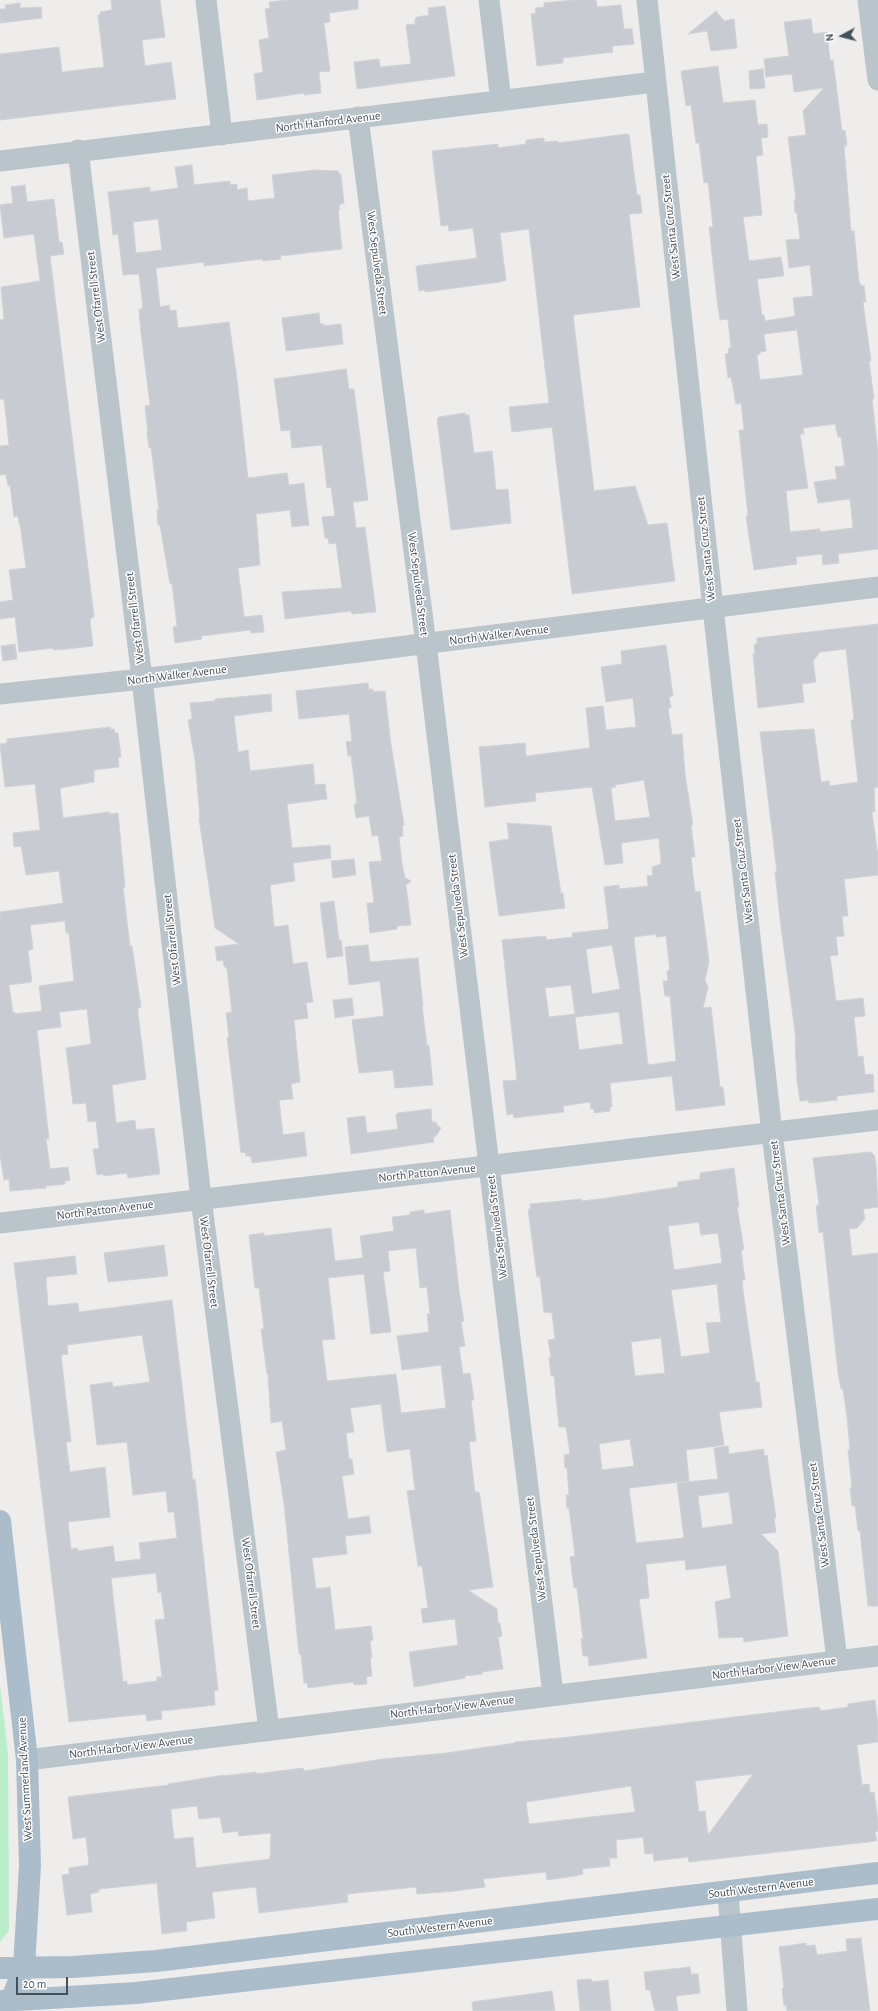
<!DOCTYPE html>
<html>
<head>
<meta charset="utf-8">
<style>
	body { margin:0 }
	#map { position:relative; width:878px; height:2011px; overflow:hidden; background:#efecec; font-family:"Alegreya Sans",sans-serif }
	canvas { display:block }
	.north { position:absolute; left:822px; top:16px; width:40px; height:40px; -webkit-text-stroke:3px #fff; paint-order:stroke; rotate:263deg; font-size:11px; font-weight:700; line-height:16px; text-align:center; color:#455058 }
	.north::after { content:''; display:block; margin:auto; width:14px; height:18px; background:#455058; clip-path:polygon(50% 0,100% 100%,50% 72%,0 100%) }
	.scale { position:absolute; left:16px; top:1977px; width:52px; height:18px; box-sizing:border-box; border:2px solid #455058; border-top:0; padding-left:5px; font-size:12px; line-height:14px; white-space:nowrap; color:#455058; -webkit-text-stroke:3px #fff; paint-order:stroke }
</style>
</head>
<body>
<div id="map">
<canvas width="878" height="2011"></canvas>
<div class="north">N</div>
<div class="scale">20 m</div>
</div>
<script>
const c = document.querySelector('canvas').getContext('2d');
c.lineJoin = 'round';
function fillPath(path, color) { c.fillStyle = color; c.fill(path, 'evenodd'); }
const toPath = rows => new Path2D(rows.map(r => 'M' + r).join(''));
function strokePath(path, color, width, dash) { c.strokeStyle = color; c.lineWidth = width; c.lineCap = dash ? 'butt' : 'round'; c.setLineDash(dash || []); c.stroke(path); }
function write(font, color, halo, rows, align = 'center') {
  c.font = font + ' "Alegreya Sans",sans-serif'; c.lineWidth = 3; c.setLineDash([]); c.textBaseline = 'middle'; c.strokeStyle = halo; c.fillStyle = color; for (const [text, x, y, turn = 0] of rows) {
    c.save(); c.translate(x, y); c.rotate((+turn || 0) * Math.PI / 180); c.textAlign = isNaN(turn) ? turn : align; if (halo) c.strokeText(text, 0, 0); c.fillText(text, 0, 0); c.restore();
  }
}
const green = toPath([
	[0,1685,8,1753,9,1930,0,1942]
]);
const building = toPath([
	[111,0,160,0,165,37,142,40,145,66,171,62,176,99,0,120,0,54,59,47,62,72,104,67,98,15,100,15,100,12,112,10,111,0],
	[288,0,358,0,358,9,329,13,330,22,324,23,330,71,319,72,321,93,304,95,304,93,257,100,254,74,263,72,259,40,269,38,265,9,270,8,269,2,288,0],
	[573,0,596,0,597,7,621,5,624,29,632,29,634,44,612,46,613,52,563,58,563,63,537,66,531,14,536,13,535,8,544,7,544,3,573,0],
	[20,3,20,8,41,7,42,18,0,23,0,9,6,9,5,5,20,3],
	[445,6,455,76,357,89,354,62,379,59,380,67,411,64,406,25,415,24,415,19,417,17,429,15,428,8,445,6],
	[716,11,724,21,734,19,737,48,711,51,707,31,688,34,716,11],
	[811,19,813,34,827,32,830,60,833,60,842,131,845,130,847,146,844,146,851,231,854,231,859,281,861,286,864,285,866,302,863,302,871,361,869,361,874,399,872,399,878,452,878,549,838,554,839,563,823,565,822,554,796,557,797,564,754,570,746,516,748,516,739,430,744,430,741,403,736,404,731,377,728,378,725,354,729,353,728,348,731,348,728,319,720,320,717,300,709,227,713,227,708,182,704,183,699,143,696,143,691,105,686,106,681,71,718,66,723,103,755,100,758,125,767,124,768,137,761,138,763,155,756,156,762,215,743,217,749,261,781,257,784,276,757,279,762,315,764,315,765,321,795,316,793,298,813,296,810,265,789,268,786,240,800,239,797,213,795,213,794,200,796,200,788,137,806,135,803,111,824,88,794,92,792,74,766,77,764,59,789,56,784,22,811,19],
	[797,330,803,375,760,380,757,355,760,354,760,352,766,351,764,334,797,330],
	[835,424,838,437,841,437,845,466,835,467,837,479,814,482,818,503,850,499,853,528,820,532,820,529,790,532,786,491,808,488,800,434,804,434,803,428,835,424],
	[763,69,765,88,750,89,749,71,763,69],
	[626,134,629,135,637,195,640,195,642,213,629,214,640,307,573,315,594,491,635,486,648,525,667,523,675,581,572,594,552,427,512,432,509,407,549,403,529,229,500,233,506,280,500,282,425,292,424,290,419,291,416,266,477,258,473,228,449,231,448,225,441,226,432,151,498,144,498,148,526,144,526,140,544,138,544,142,558,141,558,143,626,134],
	[192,165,194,185,230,181,230,185,237,184,237,190,247,188,248,201,275,198,272,175,315,170,338,171,339,174,341,174,344,203,339,205,340,210,338,210,342,249,280,256,281,259,263,261,262,259,204,266,204,262,156,268,160,307,169,305,170,311,176,310,178,328,229,322,237,379,248,478,287,473,289,485,304,483,309,525,292,527,290,510,256,514,260,565,238,568,244,617,262,615,264,632,251,633,251,630,201,636,202,639,175,643,173,627,177,626,172,583,170,584,160,525,158,525,157,510,159,510,155,479,151,447,149,448,147,432,148,432,145,406,150,405,141,333,139,310,143,308,139,274,123,275,118,234,113,235,108,192,150,187,150,192,178,188,175,167,192,165],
	[158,219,162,250,136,253,133,222,158,219],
	[25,185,27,202,54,199,59,242,62,242,64,254,50,256,94,617,91,618,90,621,93,646,67,649,53,650,53,648,19,652,15,617,0,619,0,602,13,600,9,570,26,568,20,524,19,524,18,516,14,517,10,485,8,486,6,474,0,475,0,446,9,445,4,399,0,399,0,320,4,319,1,287,40,281,34,234,4,238,0,205,13,203,11,187,25,185],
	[319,313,320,324,324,324,324,326,341,324,343,344,286,351,282,318,319,313],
	[346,369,349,389,354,389,368,500,353,502,356,528,365,527,376,612,352,614,351,611,285,619,282,592,342,588,336,543,329,544,328,538,325,538,322,517,335,516,331,487,327,488,322,445,292,448,290,430,281,431,274,379,346,369],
	[465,413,465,415,469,415,474,453,492,451,496,490,508,489,511,523,451,530,437,419,439,417,465,413],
	[878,624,878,787,874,788,875,812,872,812,878,857,878,875,844,879,848,916,842,916,844,936,836,937,838,955,830,956,836,1001,863,998,865,1016,854,1017,858,1057,863,1056,865,1075,873,1074,874,1092,837,1096,837,1100,809,1103,808,1100,800,1101,797,1080,795,1040,796,1039,780,919,775,872,777,872,760,732,814,729,821,782,829,781,830,786,858,782,851,720,854,720,846,649,820,652,813,661,816,682,802,684,804,702,758,708,753,654,755,654,754,644,757,644,757,638,878,624],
	[15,644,17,659,3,661,1,646,15,644],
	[666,645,673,696,669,697,671,708,668,708,672,735,682,734,685,774,693,825,691,825,695,857,691,857,695,892,700,891,709,961,705,980,708,988,703,1008,711,1007,720,1087,723,1087,725,1105,676,1111,672,1076,610,1083,612,1107,610,1107,610,1111,594,1113,594,1109,591,1109,590,1102,563,1106,564,1112,514,1118,513,1114,507,1115,503,1081,517,1080,502,940,546,936,546,940,573,937,572,933,609,929,604,887,619,885,619,889,648,886,647,876,653,875,652,867,661,864,659,838,621,843,623,863,605,865,592,787,535,793,536,801,485,807,479,747,525,743,526,756,590,748,586,708,603,706,606,730,636,727,633,698,606,702,601,667,622,664,621,651,666,645],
	[644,780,650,817,615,821,611,788,616,787,615,785,644,780],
	[656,934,656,937,666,936,670,970,667,971,668,981,663,981,665,996,670,996,676,1061,648,1065,634,939,634,937,656,934],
	[612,945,620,989,592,994,586,949,612,945],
	[571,985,575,1014,549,1017,545,988,571,985],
	[619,1012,623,1044,579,1050,575,1017,619,1012],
	[368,683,369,690,373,689,373,692,385,691,390,738,404,825,402,826,403,836,399,837,402,863,405,878,411,881,406,885,411,925,397,926,397,929,370,933,367,903,374,903,369,862,382,861,378,835,372,836,369,816,356,818,354,804,357,804,351,755,348,756,346,742,352,741,349,714,299,719,296,691,368,683],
	[271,694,272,711,234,716,238,752,248,750,250,771,313,764,315,785,325,784,327,799,287,804,292,848,330,845,331,858,293,863,295,881,270,885,274,927,288,925,293,964,307,962,313,1002,306,1003,308,1018,294,1020,300,1082,291,1084,293,1099,279,1100,283,1135,304,1132,307,1156,252,1163,251,1156,246,1156,245,1152,241,1153,240,1146,227,1037,229,1037,226,1013,232,1012,227,969,224,966,223,960,217,961,215,947,239,944,215,928,199,818,200,818,195,760,188,720,192,719,190,703,215,701,215,699,271,694],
	[110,727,110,729,114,729,115,733,118,733,121,757,118,757,119,767,94,770,94,782,60,788,63,818,109,812,109,814,118,813,125,887,123,887,130,946,132,946,141,1007,138,1008,138,1013,146,1079,112,1085,116,1123,135,1120,136,1130,154,1128,160,1174,128,1178,127,1173,104,1176,103,1174,97,1175,93,1149,99,1149,96,1121,88,1122,86,1103,73,1104,66,1048,91,1044,87,1009,59,1012,61,1027,37,1030,49,1139,46,1139,50,1169,68,1167,70,1180,65,1181,65,1184,46,1186,46,1188,10,1191,9,1179,4,1180,0,1155,0,912,63,903,59,871,26,875,21,846,14,847,13,833,40,830,35,784,5,787,0,744,7,743,7,739,110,727],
	[65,921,66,933,69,933,74,981,39,986,42,1011,15,1014,15,1012,13,1013,9,985,32,982,28,951,33,949,30,925,65,921],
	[507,823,551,826,561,894,563,893,565,908,499,916,489,842,509,839,507,823],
	[354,859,356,875,333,878,331,861,354,859],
	[334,901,339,940,341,940,343,956,327,958,320,903,334,901],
	[368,945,370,962,418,958,423,1006,422,1006,427,1046,429,1045,433,1085,395,1088,393,1070,359,1073,352,1020,384,1016,380,981,349,985,345,947,368,945],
	[352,998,354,1015,335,1018,333,1000,352,998],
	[431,1109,432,1122,436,1122,437,1125,441,1128,436,1136,433,1137,434,1142,351,1154,347,1118,365,1116,367,1133,398,1129,396,1115,398,1113,431,1109],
	[870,1152,874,1155,876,1164,878,1207,863,1209,865,1219,857,1228,849,1229,852,1256,878,1253,878,1606,868,1606,860,1531,858,1531,855,1506,852,1506,850,1488,852,1488,848,1450,850,1450,847,1417,843,1389,841,1389,838,1373,823,1232,819,1233,816,1206,819,1205,813,1158,870,1152],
	[734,1168,739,1207,737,1207,744,1250,741,1250,745,1280,742,1280,744,1298,756,1382,759,1382,762,1407,719,1412,724,1445,686,1450,689,1481,629,1488,636,1543,684,1538,677,1483,718,1479,714,1448,728,1446,729,1454,764,1449,764,1456,767,1455,776,1518,774,1519,776,1532,761,1534,778,1551,788,1636,744,1642,743,1637,719,1638,715,1602,731,1598,726,1565,686,1570,685,1560,646,1564,649,1598,639,1599,647,1658,589,1666,588,1656,583,1656,581,1639,583,1639,577,1588,574,1588,570,1557,575,1556,569,1508,567,1508,566,1495,569,1495,567,1468,565,1468,564,1455,570,1454,566,1427,559,1427,554,1376,551,1376,549,1357,551,1357,548,1340,555,1339,552,1313,544,1312,540,1277,537,1277,528,1209,531,1209,530,1204,582,1199,582,1201,607,1198,678,1187,678,1182,700,1179,700,1173,734,1168],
	[699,1222,701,1235,718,1233,722,1263,674,1270,668,1226,699,1222],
	[717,1284,721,1322,706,1323,710,1353,681,1357,671,1290,717,1284],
	[661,1338,665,1373,635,1376,631,1342,661,1338],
	[630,1439,634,1466,602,1470,599,1444,630,1439],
	[729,1492,733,1524,702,1528,698,1496,729,1492],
	[424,1210,424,1214,450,1210,459,1291,464,1321,461,1322,465,1346,459,1347,463,1374,470,1373,474,1400,471,1400,476,1441,469,1442,475,1492,479,1492,480,1497,493,1587,468,1590,497,1609,498,1623,500,1623,502,1636,498,1637,503,1669,482,1672,482,1674,465,1676,465,1678,414,1687,409,1652,458,1645,455,1619,423,1623,421,1609,428,1608,422,1566,418,1566,407,1491,415,1490,410,1449,387,1452,381,1404,350,1408,354,1432,346,1433,349,1459,352,1459,354,1474,342,1476,348,1519,369,1516,371,1533,345,1536,347,1554,312,1558,316,1589,330,1587,335,1630,371,1626,373,1640,370,1641,372,1658,370,1658,372,1676,366,1677,367,1684,354,1685,353,1682,308,1688,307,1683,304,1683,301,1654,299,1654,284,1503,276,1452,286,1450,282,1421,271,1423,268,1374,267,1374,261,1329,264,1329,259,1288,255,1288,249,1235,264,1233,264,1236,331,1228,335,1261,363,1258,360,1236,394,1231,392,1217,410,1215,410,1212,424,1210],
	[416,1248,420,1288,427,1287,430,1314,427,1314,429,1332,397,1336,402,1370,441,1365,446,1408,401,1413,396,1374,327,1381,322,1340,335,1339,328,1278,364,1274,371,1334,391,1332,383,1272,390,1271,388,1251,416,1248],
	[164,1245,168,1276,108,1282,104,1253,164,1245],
	[75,1256,77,1274,46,1277,48,1306,78,1303,79,1312,172,1300,193,1480,195,1479,218,1690,214,1691,215,1705,161,1711,162,1719,147,1721,146,1714,69,1722,14,1263,75,1256],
	[142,1335,150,1382,113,1387,112,1382,90,1385,97,1445,127,1442,133,1495,166,1491,168,1512,174,1512,177,1538,139,1543,141,1559,115,1562,113,1546,78,1551,77,1548,71,1549,68,1522,110,1517,105,1467,70,1472,66,1442,71,1442,61,1355,68,1354,67,1345,142,1335],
	[156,1573,158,1593,161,1592,165,1619,155,1620,162,1677,157,1677,157,1681,127,1685,127,1681,123,1682,111,1578,156,1573],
	[875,1700,878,1724,878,1742,857,1745,862,1785,869,1784,870,1793,874,1792,878,1821,878,1831,875,1832,877,1841,689,1862,688,1857,654,1861,653,1853,645,1854,643,1837,616,1840,617,1858,609,1858,610,1866,582,1869,583,1874,575,1876,547,1880,546,1872,483,1879,485,1887,455,1891,417,1894,416,1887,347,1894,348,1902,259,1913,256,1887,212,1892,215,1918,186,1922,187,1931,162,1934,157,1883,99,1889,99,1892,90,1894,92,1912,67,1915,62,1875,69,1874,69,1868,89,1865,86,1837,73,1839,68,1797,169,1785,168,1784,224,1775,224,1776,256,1772,256,1774,303,1768,304,1771,383,1759,446,1753,515,1743,515,1742,570,1737,817,1707,820,1708,820,1711,848,1707,848,1704,875,1700],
	[753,1774,708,1835,705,1811,699,1812,695,1781,753,1774],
	[631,1786,635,1812,529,1824,526,1802,631,1786],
	[197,1806,199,1819,220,1817,223,1833,238,1831,239,1836,271,1833,270,1859,196,1868,193,1837,174,1839,171,1812,171,1809,197,1806],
	[861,1938,870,2011,787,2011,786,2005,784,2006,782,1989,784,1988,779,1947,806,1943,806,1946,815,1945,817,1955,847,1951,846,1939,861,1938],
	[690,1967,691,1974,698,1974,700,1993,676,1996,678,2011,655,2011,650,1990,646,1990,644,1972,690,1967],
	[591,1979,592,1982,608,1980,611,2011,580,2011,577,1980,591,1979],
	[552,1991,555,2011,473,2011,472,2002,552,1991]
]);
const minor = toPath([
	[206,0,222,135],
	[489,0,501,101],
	[647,0,713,608,772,1133,837,1660],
	[868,0,878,80],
	[358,117,426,644,553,1694],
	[78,150,142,679,201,1198,269,1730],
	[0,161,655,82],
	[0,694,142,679,878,587],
	[0,1223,878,1120],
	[27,1760,878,1656],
	[728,1893,737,2011]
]);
const major = toPath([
	[0,1521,27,1760,30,1865,24,1968,11,2001],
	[0,1968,73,1967,156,1961,878,1873],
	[0,2001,136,1993,878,1909]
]);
const streetNames = [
	["North Hanford Avenue",328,122,-7],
	["West Santa Cruz Street",671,227,-96],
	["West Sepulveda Street",377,263,83],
	["West Ofarrell Street",96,297,-97],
	["West Santa Cruz Street",706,549,-96],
	["West Sepulveda Street",418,584,83],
	["West Ofarrell Street",135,618,-97],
	["North Walker Avenue",499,635,-7],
	["North Walker Avenue",177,675,-7],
	["West Santa Cruz Street",743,871,-97],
	["West Sepulveda Street",458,906,-97],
	["West Ofarrell Street",172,940,-96],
	["North Patton Avenue",427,1173,-6],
	["West Santa Cruz Street",780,1193,-97],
	["North Patton Avenue",105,1210,-7],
	["West Sepulveda Street",497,1227,-97],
	["West Ofarrell Street",209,1262,83],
	["West Santa Cruz Street",819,1515,-97],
	["West Sepulveda Street",536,1549,-97],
	["West Ofarrell Street",251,1583,83],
	["North Harbor View Avenue",774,1668,-7],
	["North Harbor View Avenue",452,1707,-7],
	["North Harbor View Avenue",131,1747,-7],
	["West Summerland Avenue",25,1779,-93],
	["South Western Avenue",761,1888,-7],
	["South Western Avenue",440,1927,-7]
];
fillPath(green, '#baedca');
fillPath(building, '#c8cbd1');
strokePath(building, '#d0d2d7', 1);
strokePath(minor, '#bac4cb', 21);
strokePath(major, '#abbdcb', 22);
write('12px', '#455058', '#fff', streetNames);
</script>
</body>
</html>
